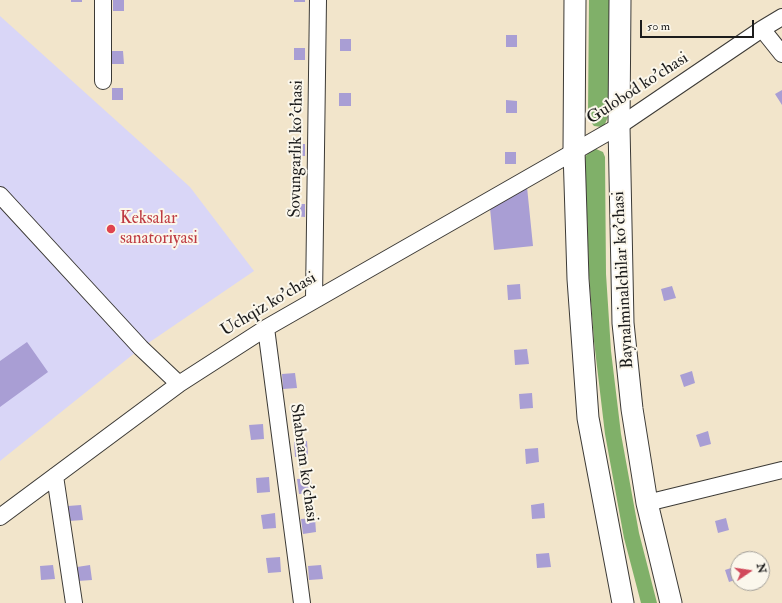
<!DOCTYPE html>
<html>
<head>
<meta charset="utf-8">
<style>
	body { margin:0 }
	#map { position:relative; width:782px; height:603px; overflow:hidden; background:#f2e5cb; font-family:"IM FELL Double Pica",serif }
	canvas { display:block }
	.north { position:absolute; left:730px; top:551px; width:40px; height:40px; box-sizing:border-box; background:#fbf7ec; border:1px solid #a29f99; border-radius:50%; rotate:77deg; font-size:11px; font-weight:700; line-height:16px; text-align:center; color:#1c1c1c }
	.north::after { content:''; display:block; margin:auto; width:14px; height:18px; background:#d1495b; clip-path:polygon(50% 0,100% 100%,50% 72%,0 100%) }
	.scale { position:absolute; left:640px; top:20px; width:114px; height:18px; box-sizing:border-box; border:2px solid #1c1c1c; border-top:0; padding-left:5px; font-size:12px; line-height:14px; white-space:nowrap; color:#1c1c1c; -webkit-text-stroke:3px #fbf7ec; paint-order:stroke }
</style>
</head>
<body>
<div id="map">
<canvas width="782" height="603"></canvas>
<div class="north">N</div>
<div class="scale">50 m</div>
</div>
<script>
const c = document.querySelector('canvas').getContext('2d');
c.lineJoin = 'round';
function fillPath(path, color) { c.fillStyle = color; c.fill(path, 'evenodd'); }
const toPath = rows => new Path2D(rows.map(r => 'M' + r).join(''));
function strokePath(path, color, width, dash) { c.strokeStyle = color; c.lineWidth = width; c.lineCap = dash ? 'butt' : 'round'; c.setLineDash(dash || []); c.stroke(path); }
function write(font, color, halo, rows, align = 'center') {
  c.font = font + ' "IM FELL Double Pica",serif'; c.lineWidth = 4; c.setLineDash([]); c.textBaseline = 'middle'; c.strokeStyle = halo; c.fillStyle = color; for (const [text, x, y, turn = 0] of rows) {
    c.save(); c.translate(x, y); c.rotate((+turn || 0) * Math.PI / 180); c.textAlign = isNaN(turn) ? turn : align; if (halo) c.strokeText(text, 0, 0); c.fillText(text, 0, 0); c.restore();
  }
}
const built = toPath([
	[0,16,190,187,254,271,141,348,0,461]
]);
const forest = toPath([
	[589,0,609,0,609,114,605,124,602,127,594,126,590,121,588,113],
	[596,149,603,152,605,157,606,274,611,351,621,434,639,533,657,603,641,603,624,538,605,434,594,341,589,275,585,157,590,151]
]);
const building = toPath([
	[71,0,82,0,82,2,71,2],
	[113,0,124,0,124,11,113,11],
	[294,0,305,0,305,2,294,2],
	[506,35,517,35,517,47,506,47],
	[340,39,351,39,351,51,340,51],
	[294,48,305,48,305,60,294,60],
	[112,51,123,51,124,64,112,64],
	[112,88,123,88,123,100,112,100],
	[782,90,782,105,775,94],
	[339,93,351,93,351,106,339,106],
	[506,100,517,101,517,113,506,113],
	[294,144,305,144,305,156,294,156],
	[505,152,516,152,516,164,505,164],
	[527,187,533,246,494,250,490,208],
	[294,204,305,204,305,217,294,216],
	[520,284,521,299,508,300,507,285],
	[672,286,676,298,664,301,661,289],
	[27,342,48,372,0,407,0,361],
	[527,349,529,364,515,365,514,350],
	[692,371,695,383,684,387,680,375],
	[295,373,297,388,283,389,282,374],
	[532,393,533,408,520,409,519,394],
	[263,424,264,439,251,440,249,425],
	[708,431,711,444,700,447,696,435],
	[307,441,308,455,295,457,294,442],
	[538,448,539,462,526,464,525,449],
	[269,477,270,492,257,493,256,478],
	[311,478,312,493,299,494,297,479],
	[544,503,545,518,532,519,531,505],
	[81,505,83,520,69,521,68,506],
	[275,513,276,528,263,529,261,515],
	[315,518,316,532,303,534,301,519],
	[726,518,729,530,718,533,715,521],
	[549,553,551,567,537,568,536,554],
	[280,557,281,572,268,573,266,558],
	[53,565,55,579,41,580,40,566],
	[90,565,92,580,78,581,77,567],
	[321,565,323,579,309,580,308,566],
	[737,566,738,579,729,582,725,570]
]);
const minor = toPath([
	[762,29,782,54],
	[103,81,103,0],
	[0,195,141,348,179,384],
	[314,299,318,0],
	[266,328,302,603],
	[55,476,74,603],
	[647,503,782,470],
	[0,517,179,384,266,328,619,126,762,29,782,17]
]);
const major = toPath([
	[575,0,574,151,578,279,588,418,623,603],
	[620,0,619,126,623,323,632,409,647,503,671,603]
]);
const markers = [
	[111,229,5,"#e0444e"]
];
const streetNames = [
	["Gulobod ko'chasi",638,89,-33],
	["Sovungarlik ko'chasi",297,149,-89],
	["Baynalminalchilar ko’chasi",624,280,-93],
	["Uchqiz ko'chasi",269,305,-31],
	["Shabnam ko'chasi",303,463,82]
];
const healthNames = [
	["Keksalar",120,219],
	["sanatoriyasi",120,239]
];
fillPath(built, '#d9d6f7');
fillPath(forest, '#80b069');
fillPath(building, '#a99ed4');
strokePath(minor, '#3c3a36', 18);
strokePath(major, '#3c3a36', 23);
strokePath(minor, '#fff', 16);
strokePath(major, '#fff', 21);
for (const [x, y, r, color] of markers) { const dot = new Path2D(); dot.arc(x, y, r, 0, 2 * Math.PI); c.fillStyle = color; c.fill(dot); strokePath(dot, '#fbf7ec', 1.5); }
write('17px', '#1c1c1c', '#fbf7ec', streetNames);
write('17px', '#be3a42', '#fbf7ec', healthNames, 'left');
</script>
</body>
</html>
